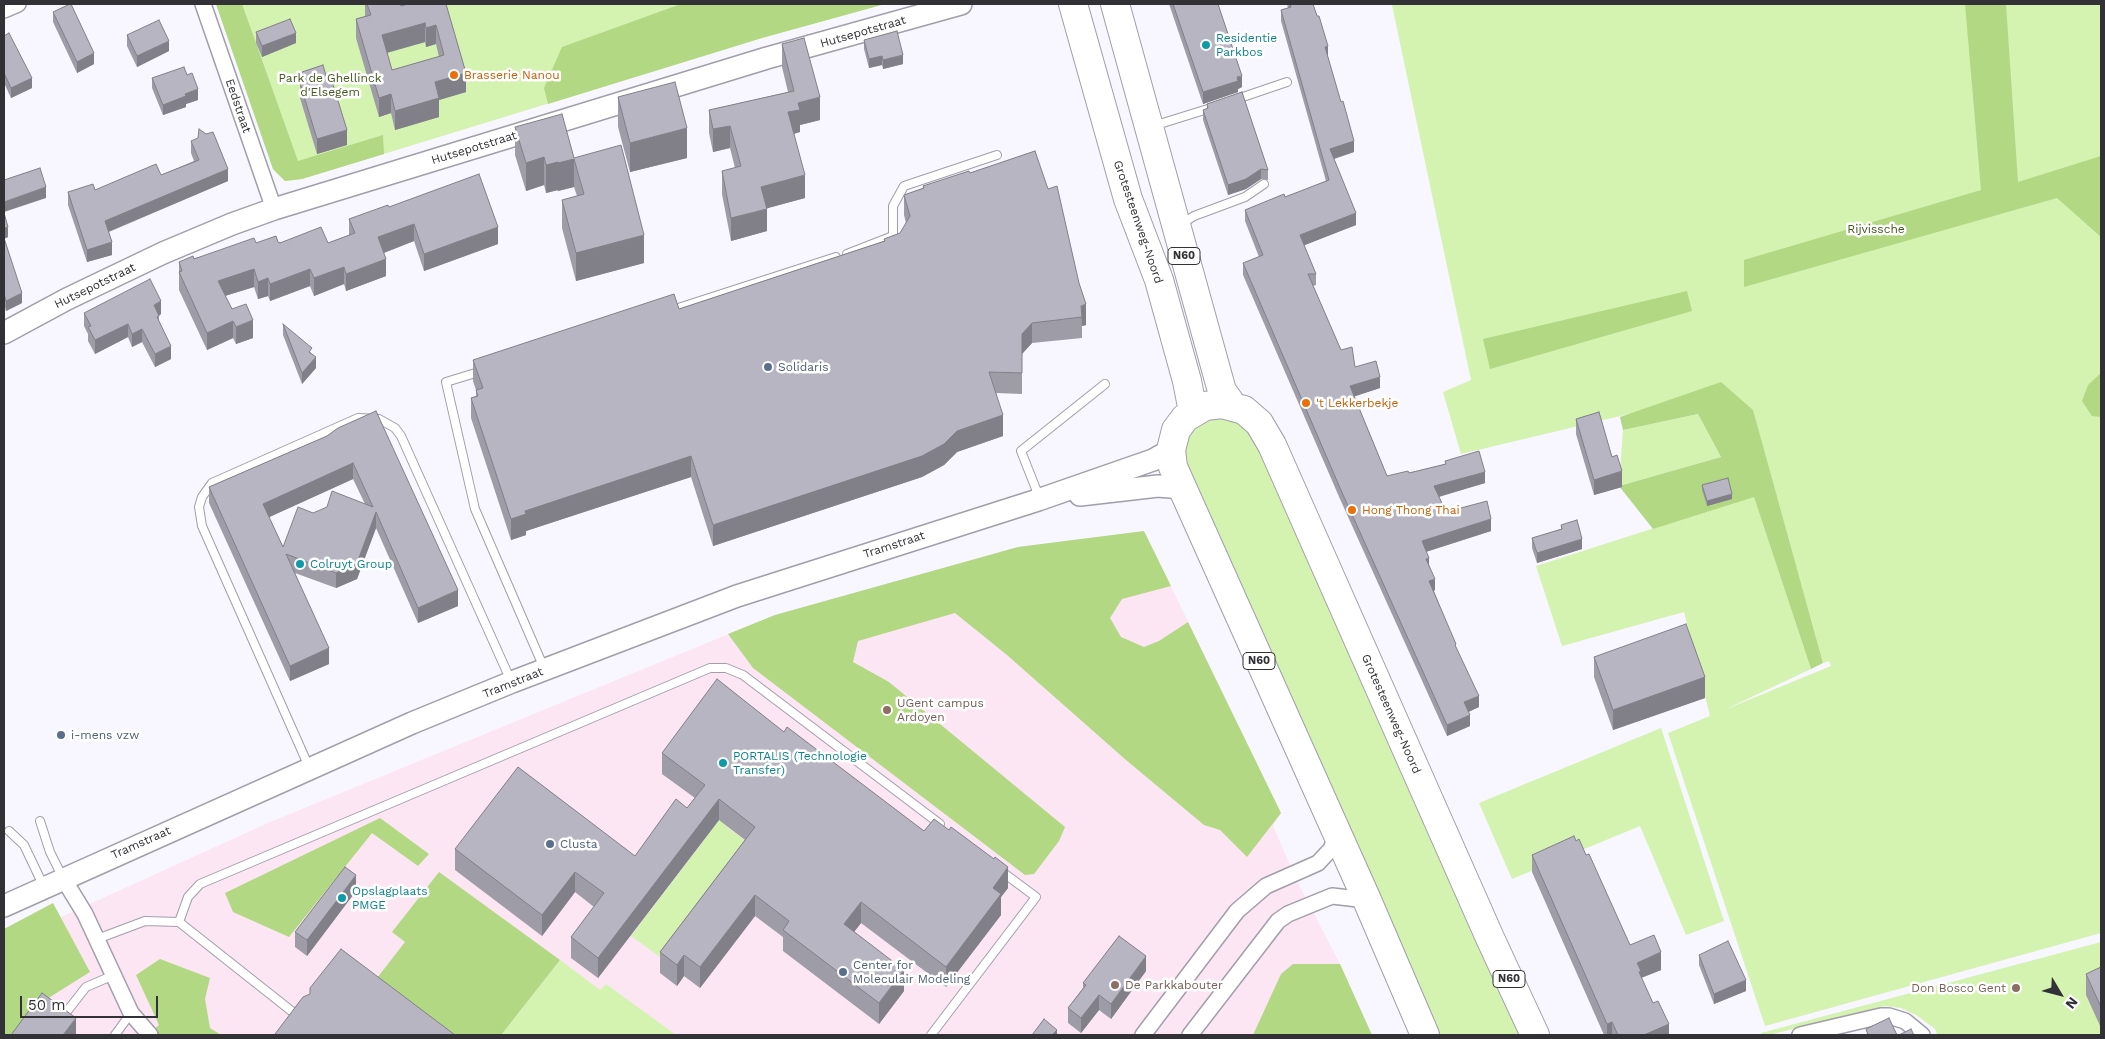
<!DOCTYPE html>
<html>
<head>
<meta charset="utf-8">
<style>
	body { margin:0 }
	#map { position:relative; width:2105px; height:1039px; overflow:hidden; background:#f8f6fe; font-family:"Work Sans",sans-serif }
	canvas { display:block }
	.frame { position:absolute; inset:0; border:5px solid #323136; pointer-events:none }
	.north { position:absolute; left:2035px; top:969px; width:50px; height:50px; -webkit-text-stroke:4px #fff; paint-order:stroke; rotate:127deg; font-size:14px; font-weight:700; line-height:20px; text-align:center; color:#323136 }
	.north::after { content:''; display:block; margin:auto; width:18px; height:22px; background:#323136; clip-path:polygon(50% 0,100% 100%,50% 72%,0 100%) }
	.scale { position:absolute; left:20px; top:996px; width:138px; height:22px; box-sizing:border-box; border:2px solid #323136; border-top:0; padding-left:6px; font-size:15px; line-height:18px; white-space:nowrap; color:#323136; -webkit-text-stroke:4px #fff; paint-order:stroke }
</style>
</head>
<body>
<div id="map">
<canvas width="2105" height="1039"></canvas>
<div class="frame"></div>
<div class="north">N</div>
<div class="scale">50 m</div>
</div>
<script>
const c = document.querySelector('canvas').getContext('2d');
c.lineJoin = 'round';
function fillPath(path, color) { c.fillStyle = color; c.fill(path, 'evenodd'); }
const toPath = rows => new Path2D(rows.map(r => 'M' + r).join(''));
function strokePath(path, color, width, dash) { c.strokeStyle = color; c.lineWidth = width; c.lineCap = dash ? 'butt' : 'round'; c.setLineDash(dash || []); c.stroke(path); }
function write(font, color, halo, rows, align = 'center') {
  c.font = font + ' "Work Sans",sans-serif'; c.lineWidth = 5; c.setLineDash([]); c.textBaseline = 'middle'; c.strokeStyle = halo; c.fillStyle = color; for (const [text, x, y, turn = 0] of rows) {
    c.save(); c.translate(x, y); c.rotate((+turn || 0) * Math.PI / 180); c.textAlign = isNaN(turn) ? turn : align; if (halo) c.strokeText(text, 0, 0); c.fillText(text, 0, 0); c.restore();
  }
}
const education = toPath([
	[1144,531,1281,813,1273,826,1297,881,1340,964,1372,1035,4,1035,4,943,268,823,775,615,1018,547]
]);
const green = toPath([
	[216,4,885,4,762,38,302,179,285,181,273,169],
	[1394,4,2101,4,2101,933,1765,1026,1668,733,1710,716,1684,612,1562,646,1536,566,1754,496,1811,669,1724,710,1831,666,1829,661,1823,663,1801,584,1721,392,1461,454,1443,392,1471,380,1392,5],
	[1698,414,1721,457,1619,486,1623,430],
	[1215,416,1240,422,1258,444,1521,1035,1439,1035,1184,461,1184,450,1187,438,1196,427],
	[1661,728,1724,921,1686,935,1640,826,1512,879,1479,803],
	[711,811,728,824,727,827,774,863,667,962,631,936,704,840],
	[2101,942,2101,1035,1934,1035,1937,1034,1935,1029,1916,1015,1901,1008,1885,1006,1769,1035,1762,1035,1761,1033],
	[560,960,600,990,606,984,676,1035,501,1035]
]);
const forest = toPath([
	[216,4,242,4,298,161,383,135,384,154,302,179,285,181,273,169],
	[681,4,885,4,762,38,548,104,544,88,562,47],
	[1965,4,2006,4,2018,182,2101,156,2101,237,2057,198,1744,287,1744,260,1981,190],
	[1687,291,1692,311,1490,369,1483,339],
	[2101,373,2101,417,2092,416,2082,401,2088,385],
	[1721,382,1753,410,1823,663,1811,669,1754,497,1653,529,1619,486,1721,457,1698,414,1623,430,1620,417],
	[1144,531,1171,586,1122,599,1110,618,1121,637,1144,647,1159,641,1188,622,1281,813,1247,857,1220,830,1204,825,1126,760,1007,655,955,613,858,641,853,662,889,682,1065,827,1059,841,1034,874,1025,875,753,668,728,634,775,615,1018,547],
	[380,818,429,854,418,866,372,833,289,937,233,912,225,893],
	[439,872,560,960,501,1035,428,1035,367,991,405,942,392,932],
	[53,903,90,972,50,997,16,1035,4,1035,4,929],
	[160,959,210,978,205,999,210,1028,221,1035,148,1035,159,1025,136,975],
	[1293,964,1340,964,1372,1035,1253,1035,1281,974]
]);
const lane = toPath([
	[1234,100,1287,82],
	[1153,126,1211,108],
	[1180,225,1194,216,1245,197,1264,184],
	[847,254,893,236,893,206,904,186,997,155],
	[669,311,836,257],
	[482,371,446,382,475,509,544,668],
	[1037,498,1036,489,1021,451,1105,384],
	[309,767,202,526,199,507,202,497,212,483,358,418,379,419,395,428,401,436,511,681],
	[40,821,50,852,63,878],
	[9,831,24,845,44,887],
	[179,922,299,1017],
	[97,939,145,921,179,922,188,897,200,884,710,668,726,668,743,675,940,824],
	[61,1019,86,987,114,975],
	[115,1035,131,1013],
	[931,1035,1036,897,1001,871]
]);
const street = toPath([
	[203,4,274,209],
	[4,10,18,4],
	[63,878,85,914,131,1013,150,1035],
	[1143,1035,1237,911,1266,886,1318,863,1331,849,1337,834],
	[1190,1035,1278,921,1288,914,1332,896,1367,900],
	[1800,1035,1881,1016,1889,1016,1905,1021,1922,1035]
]);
const secondary = toPath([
	[4,333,67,299,163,253,232,224,274,209,767,58,961,4],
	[1080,495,1158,486,1182,488],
	[4,906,412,723,512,682,737,596,1038,500,1153,460,1171,450]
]);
const highway = toPath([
	[1073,4,1128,199,1159,280,1187,381,1193,412],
	[1115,4,1217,373,1222,391,1232,405],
	[1425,1035,1367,900,1173,467,1171,450,1176,430,1185,418,1205,406,1222,404,1244,410,1259,423,1272,445,1490,938,1535,1035]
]);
const wall = toPath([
	[365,4,400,4,401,6,446,4,466,92,439,100,439,117,395,130,391,113,379,117,356,38,356,19,365,16],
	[425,42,426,47,436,44,439,57,392,70,387,53],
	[1169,4,1218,4,1242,87,1238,89,1238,92,1203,104],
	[1287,4,1313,4,1354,152,1334,159,1356,225,1304,245,1316,274,1316,285,1313,286,1341,350,1355,367,1380,388,1354,396,1387,476,1409,473,1445,464,1445,461,1485,483,1439,497,1446,512,1491,531,1426,552,1435,590,1434,591,1479,707,1468,712,1470,726,1447,736,1340,499,1243,275,1243,263,1259,257,1245,221,1245,210,1285,197,1326,181,1281,21,1281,10,1288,8],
	[53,12,94,64,77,73,53,22],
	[256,32,296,43,262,57,256,43],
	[127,35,169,51,137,67,127,46],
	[4,36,32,88,11,98,4,83],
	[864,40,903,64,883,69,882,65,869,68,864,49],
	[782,44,820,120,800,125,800,132,794,134,805,198,767,208,767,231,731,241,722,194,722,171,735,168,730,148,713,152,709,133,709,110,788,92,782,67],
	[302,72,347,145,317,154,300,98,300,83,302,83],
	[187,75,198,100,186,104,186,107,163,115,152,88,152,78],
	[618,97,687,158,630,172,618,127],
	[1207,104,1268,170,1268,180,1261,179,1246,189,1228,195,1203,120,1203,110,1207,109],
	[515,127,574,158,644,263,576,281,562,228,562,200,577,196,574,187,558,191,558,190,546,193,544,185,526,191,515,155],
	[191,141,228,181,109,232,112,255,87,262,68,205,68,192,95,190,161,175,194,161,191,153],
	[1035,151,1086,325,1082,326,1082,338,1032,343,1022,354,1022,394,996,393,1003,436,957,452,944,465,922,477,713,546,691,477,526,531,526,535,511,540,471,418,471,398,476,396,476,390,473,381,473,360,679,309,884,241,884,239,900,233,906,223,904,215,904,195,923,188,923,186,970,173],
	[389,207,498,244,424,271,414,241,384,253,386,276,346,291,344,284,314,296,310,286,270,301,268,296,258,299,254,287,225,296,232,309,253,338,236,344,233,338,207,350,179,290,179,262,256,243,278,242,328,243,349,235,349,219],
	[4,213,8,237,4,238,22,303,6,311,4,304],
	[84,313,161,314,159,316,159,322,171,359,155,367,142,342,132,347,128,337,95,354,88,341,88,334,84,326],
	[283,324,312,354,316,368,302,384,283,335],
	[1576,419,1612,457,1622,487,1594,495,1576,434],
	[338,428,458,606,418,623,376,528,357,579,336,588,295,573,329,664,290,681,209,503,209,487,327,436],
	[353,479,365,504,313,513,283,547,269,517],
	[1702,485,1732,499,1707,506,1702,490],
	[1561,525,1582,549,1537,563,1532,548,1532,538,1561,529],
	[1594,657,1705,698,1613,730,1594,677],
	[784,732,924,831,1008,888,1001,897,1001,915,946,987,861,923,854,932,904,991,879,1024,783,951,783,937,755,916,700,988,684,976,677,986,660,973,660,952,745,840,719,820,598,978,571,958,571,937,594,907,575,892,542,936,455,870,455,849,635,856,687,808,695,798,662,774,662,753],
	[1576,841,1586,855,1630,945,1661,970,1641,978,1653,1003,1669,1035,1604,1035,1532,872,1532,855],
	[356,891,307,956,295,947,295,932],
	[1699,955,1746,991,1714,1004,1699,965],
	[2101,967,2101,1028,2086,995,2086,974],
	[1146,971,1111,1019,1099,1010,1081,1033,1068,1023,1068,1008,1083,988,1083,983]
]);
const shadedWall = toPath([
	[425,23,425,42,382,54,382,35],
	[436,25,436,44,426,47,426,28],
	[296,33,296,43,262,57,262,46],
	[169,41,169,51,137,67,137,56],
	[1328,46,1328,58,1325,47],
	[94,53,94,64,77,73,77,62],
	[903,55,903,64,883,69,883,60],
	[882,56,882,65,869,68,869,59],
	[466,73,466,92,439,100,439,117,395,130,395,111,435,82],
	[1242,76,1242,87,1238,89,1238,92,1203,104,1203,92],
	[32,78,32,88,11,98,11,88],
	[198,89,198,100,186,104,186,107,163,115,163,105,185,94],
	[391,94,391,113,379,117,379,98],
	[820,97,820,120,800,125,800,132,788,135,788,112,798,103],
	[730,126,730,148,713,152,713,129],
	[687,128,687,158,630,172,630,143],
	[347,130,347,145,317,154,317,139],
	[1354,141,1354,152,1330,160,1330,149],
	[544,157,544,185,526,191,526,163],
	[574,159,574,187,558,191,558,163],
	[558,162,558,190,546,193,546,165],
	[228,169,228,181,105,233,105,221],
	[1261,169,1261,179,1246,189,1228,195,1228,185],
	[805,175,805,198,761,210,761,187],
	[46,187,46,198,4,212,4,202],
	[767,209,767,231,731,241,731,218],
	[1356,213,1356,225,1300,247,1300,235],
	[414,224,414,241,378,255,378,237],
	[8,227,8,237,4,239,4,228],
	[498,227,498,244,424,271,424,254],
	[644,235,644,263,576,281,576,253],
	[112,242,112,255,87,262,87,250],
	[386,259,386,276,346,291,346,274],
	[344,267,344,284,314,296,314,278],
	[254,269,254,287,218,298,218,281],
	[310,269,310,286,270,301,270,284],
	[268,278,268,296,258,299,258,282],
	[22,293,22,303,6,311,6,301],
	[161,301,161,314,154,318,154,305],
	[1086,304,1086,325,1082,326,1081,306],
	[253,320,253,338,236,344,236,327],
	[233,321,233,338,207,350,207,333],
	[1032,323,1032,343,1022,354,1022,334],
	[128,324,128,337,95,354,95,340],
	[142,329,142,342,132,347,132,334],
	[171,346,171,359,155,367,155,354],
	[316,357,316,368,302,384,302,373],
	[1380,377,1380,388,1350,398,1350,386],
	[1003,415,1003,436,957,452,944,465,922,477,713,546,713,525,957,431],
	[691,456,691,477,526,531,526,535,511,540,511,519,525,511],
	[353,463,353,479,263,520,263,504],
	[1622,471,1622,487,1594,495,1594,480],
	[1485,472,1485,483,1434,498,1434,486],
	[1732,494,1732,499,1707,506,1707,501],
	[376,512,376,528,357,579,336,588,336,573],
	[1491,519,1491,531,1422,553,1422,541],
	[1582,539,1582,549,1537,563,1537,553],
	[1429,558,1429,569,1426,559],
	[1435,579,1435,590,1429,593,1429,581],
	[458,590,458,606,418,623,418,608],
	[329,648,329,664,290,681,290,666],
	[1705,677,1705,698,1613,730,1613,710],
	[1479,696,1479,707,1464,714,1464,702],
	[1470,715,1470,726,1447,736,1447,725],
	[719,799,719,820,598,978,598,958],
	[1008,867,1008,888,1001,897,1001,915,946,987,946,967,993,888],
	[575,872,575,892,542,936,542,915],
	[356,875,356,891,307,956,307,940],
	[755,895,755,916,700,988,700,967],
	[861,902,861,923,844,945,844,924],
	[1661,952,1661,970,1641,978,1641,989,1637,963],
	[684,955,684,976,677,986,677,965],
	[1146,956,1146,971,1111,1019,1111,1004],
	[904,970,904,991,879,1024,879,1003],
	[1746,980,1746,991,1714,1004,1714,994],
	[1099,995,1099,1010,1081,1033,1081,1018],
	[76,1018,76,1035,63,1035],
	[1612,1022,1612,1035,1607,1035,1607,1024],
	[1669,1024,1669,1035,1644,1035],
	[1057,1030,1057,1035,1052,1035]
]);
const building = toPath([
	[70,4,71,4,94,53,77,62,53,12,70,4],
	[367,4,400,4,401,6,408,4,446,4,466,73,435,82,439,98,395,111,391,94,379,98,356,19,371,15,367,4],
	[425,23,426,28,436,25,444,55,392,70,382,35,425,23],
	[1173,4,1218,4,1242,76,1237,77,1238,81,1203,92,1173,4],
	[1290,4,1313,4,1317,16,1319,16,1328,46,1325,47,1341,102,1343,101,1354,141,1330,149,1356,213,1300,235,1316,274,1308,274,1341,350,1352,347,1355,367,1376,361,1380,377,1350,386,1387,476,1408,471,1409,473,1446,464,1445,461,1479,451,1485,472,1434,486,1446,512,1487,501,1491,519,1422,541,1429,558,1426,559,1435,579,1429,581,1456,644,1455,645,1479,696,1464,702,1470,715,1447,725,1340,488,1243,263,1263,255,1245,210,1284,194,1285,197,1329,180,1281,10,1291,7,1290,4],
	[290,19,296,33,262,46,256,32,290,19],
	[159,20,169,41,137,56,127,35,159,20],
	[897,31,903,55,883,60,882,56,869,59,864,40,897,31],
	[9,33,32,78,11,88,4,73,4,36,9,33],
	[804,38,820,97,798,103,800,110,788,112,805,175,761,187,767,209,731,218,722,171,741,166,730,126,713,129,709,110,794,91,782,44,804,38],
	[323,65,326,76,330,75,347,130,317,139,300,83,305,82,302,72,323,65],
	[184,67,187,75,192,73,198,89,185,94,186,96,163,105,152,78,184,67],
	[675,82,687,128,630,143,618,97,675,82],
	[1242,92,1268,170,1261,169,1246,179,1228,185,1203,110,1208,108,1207,104,1242,92],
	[562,114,574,158,621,145,644,235,576,253,562,200,584,194,574,159,558,163,558,162,546,165,544,157,526,163,515,127,562,114],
	[199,129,206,134,213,132,228,169,105,221,112,242,87,250,68,192,93,184,95,190,156,164,161,175,199,160,191,141,198,138,199,129],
	[1035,151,1048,189,1057,186,1079,283,1086,304,1081,306,1082,317,1032,323,1022,334,1022,373,989,372,1003,415,957,431,944,444,922,456,713,525,691,456,525,511,526,514,511,519,471,398,478,396,476,390,483,388,473,360,674,294,679,309,885,241,884,239,900,233,910,216,904,195,924,188,923,186,969,171,970,173,1035,151],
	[40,168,46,187,4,202,4,180,40,168],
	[479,174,498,227,424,254,414,224,378,237,386,259,346,274,344,267,314,278,310,269,270,284,268,278,258,282,254,269,218,281,232,309,246,304,253,320,236,327,233,321,207,333,179,272,182,271,179,262,193,256,194,259,254,238,256,243,276,236,278,242,280,243,321,227,328,243,355,233,349,219,388,205,389,207,479,174],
	[4,213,8,227,4,228,4,213],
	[4,238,22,293,6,301,4,294,4,238],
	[150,279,161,301,154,305,159,316,157,317,171,346,155,354,142,329,132,334,128,324,95,340,88,327,91,326,84,313,150,279],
	[283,324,312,348,309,352,316,357,302,373,283,324],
	[376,411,458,590,418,608,376,512,357,563,336,573,286,554,329,648,290,666,209,487,327,436,338,428,376,411],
	[353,463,373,507,332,491,327,507,313,513,298,507,283,547,263,504,353,463],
	[1599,412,1612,457,1617,455,1622,471,1594,480,1576,419,1599,412],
	[1728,478,1732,494,1707,501,1702,485,1728,478],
	[1577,520,1582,539,1537,553,1532,538,1562,529,1561,525,1577,520],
	[1686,624,1705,677,1613,710,1594,657,1686,624],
	[717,679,784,732,787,727,924,831,934,819,949,830,951,827,994,859,995,857,1008,867,993,888,1001,894,946,967,861,902,844,924,904,970,879,1003,783,930,789,921,755,895,700,967,684,955,677,965,660,952,755,827,719,799,598,958,571,937,604,893,575,872,542,915,455,849,518,767,635,856,676,799,687,808,705,785,662,753,717,679],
	[1574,836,1576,841,1579,839,1586,855,1589,854,1630,945,1654,935,1661,952,1637,963,1641,971,1639,972,1653,1003,1658,1001,1669,1024,1644,1035,1618,1035,1612,1022,1607,1024,1532,855,1574,836],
	[345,867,356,875,307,940,295,932,345,867],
	[1119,936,1146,956,1111,1004,1099,995,1081,1018,1068,1008,1086,985,1083,983,1119,936],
	[1728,941,1746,980,1714,994,1699,955,1728,941],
	[341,949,455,1035,276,1035,275,1034,303,997,310,994,310,988,341,949],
	[2101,967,2101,1007,2086,974,2101,967],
	[42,993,53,1001,55,1008,61,1007,76,1018,63,1035,11,1035,42,993],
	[1889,1018,1897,1035,1868,1035,1866,1029,1889,1018],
	[1044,1019,1057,1030,1052,1035,1032,1035,1044,1019],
	[1911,1029,1914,1035,1899,1035,1911,1029]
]);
const markers = [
	[1206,45,5,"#0f9aa8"],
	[454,75,5,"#e8710a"],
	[768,367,5,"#5c6f8a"],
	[1306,403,5,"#e8710a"],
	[1352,510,5,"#e8710a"],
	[300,564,5,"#0f9aa8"],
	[887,710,5,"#8d6e63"],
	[61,735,5,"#5c6f8a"],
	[723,763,5,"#0f9aa8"],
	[550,844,5,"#5c6f8a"],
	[342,898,5,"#0f9aa8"],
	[843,972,5,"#5c6f8a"],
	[1115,985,5,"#8d6e63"],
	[2016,988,5,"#8d6e63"]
];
const shields = [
	[1184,256,32],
	[1259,661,32],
	[1509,979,32]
];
const shieldNames = [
	["N60",1184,256],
	["N60",1259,661],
	["N60",1509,979]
];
const streetNames = [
	["Hutsepotstraat",863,32,-16],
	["Eedstraat",238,106,71],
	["Hutsepotstraat",474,148,-17],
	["Grotesteenweg-Noord",1138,222,71],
	["Hutsepotstraat",95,286,-26],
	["Tramstraat",894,545,-18],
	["Tramstraat",513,683,-22],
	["Grotesteenweg-Noord",1391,714,66],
	["Tramstraat",141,843,-24]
];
const cultureNames = [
	["Residentie",1216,38],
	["Parkbos",1216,52],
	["Colruyt Group",310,564],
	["PORTALIS (Technologie",733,756],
	["Transfer)",733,770],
	["Opslagplaats",352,891],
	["PMGE",352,905]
];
const foodNames = [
	["Brasserie Nanou",464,75],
	["'t Lekkerbekje",1316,403],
	["Hong Thong Thai",1362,510]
];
const parkNames = [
	["Park de Ghellinck",330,78],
	["d'Elsegem",330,92],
	["Rijvissche",1876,229]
];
const serviceNames = [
	["Solidaris",778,367],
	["i-mens vzw",71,735],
	["Clusta",560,844],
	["Center for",853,965],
	["Moleculair Modeling",853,979]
];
const educationNames = [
	["UGent campus",897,703],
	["Ardoyen",897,717],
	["De Parkkabouter",1125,985],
	["Don Bosco Gent",2006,988,"right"]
];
fillPath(education, '#fce6f3');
fillPath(green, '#d4f3b1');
fillPath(forest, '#b2d883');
strokePath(lane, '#a19eaa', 10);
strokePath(street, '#a19eaa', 18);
strokePath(secondary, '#a19eaa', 24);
strokePath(highway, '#a19eaa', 30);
strokePath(lane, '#fff', 8);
strokePath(street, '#fff', 15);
strokePath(secondary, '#fff', 21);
strokePath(highway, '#fff', 28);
fillPath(wall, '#9e9ca7');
fillPath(shadedWall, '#817f88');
fillPath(building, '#b8b5c2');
strokePath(building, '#817f88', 1);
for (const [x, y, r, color] of markers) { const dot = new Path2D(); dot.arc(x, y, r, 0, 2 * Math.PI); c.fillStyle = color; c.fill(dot); strokePath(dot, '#fff', 2); }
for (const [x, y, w] of shields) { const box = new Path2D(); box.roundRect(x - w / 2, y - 8.5, w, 17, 4); c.fillStyle = '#fff'; c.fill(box); strokePath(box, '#323136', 1); }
write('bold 11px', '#323136', null, shieldNames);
write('12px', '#323136', '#fff', streetNames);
write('12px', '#0d838f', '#fff', cultureNames, 'left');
write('12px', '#c56008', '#fff', foodNames, 'left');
write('12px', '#41591f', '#fff', parkNames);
write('12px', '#4e5e75', '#fff', serviceNames, 'left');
write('12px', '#785e54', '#fff', educationNames, 'left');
</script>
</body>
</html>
